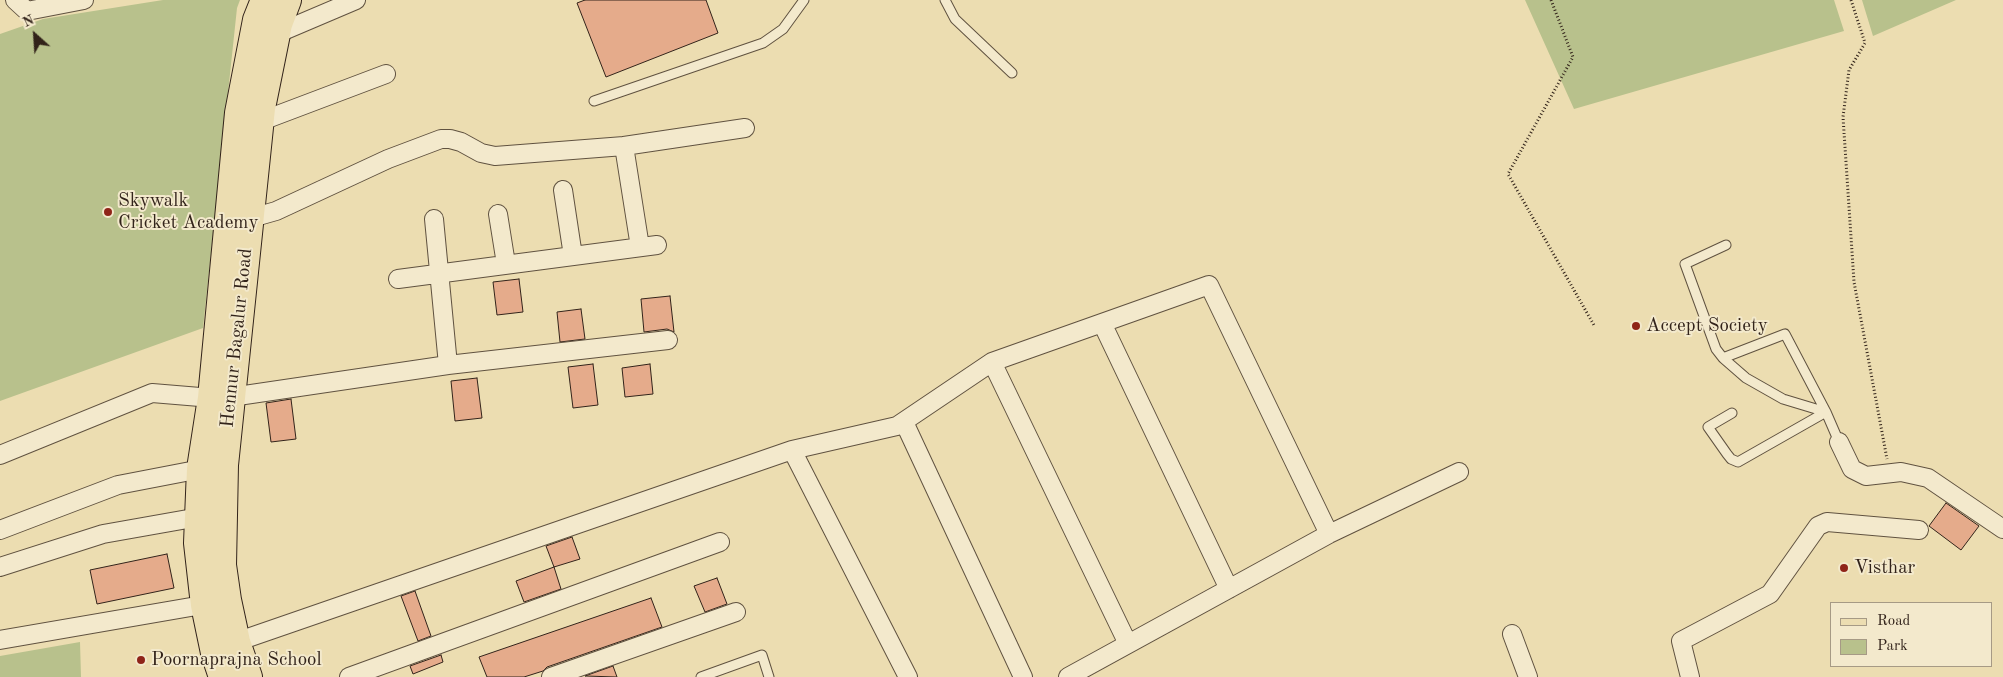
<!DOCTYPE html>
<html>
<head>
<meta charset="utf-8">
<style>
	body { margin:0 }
	#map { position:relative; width:2003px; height:677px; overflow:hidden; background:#ecddb1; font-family:"Old Standard TT",serif }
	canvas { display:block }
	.legend { position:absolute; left:1830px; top:602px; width:162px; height:65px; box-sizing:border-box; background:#f3e9cc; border:1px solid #a69a85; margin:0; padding:6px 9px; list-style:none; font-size:15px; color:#32231a }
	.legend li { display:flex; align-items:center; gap:10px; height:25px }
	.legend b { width:25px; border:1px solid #a69a85 }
	.north { position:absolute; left:10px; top:10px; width:50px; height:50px; -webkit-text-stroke:4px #f3e9cc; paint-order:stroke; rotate:334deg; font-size:14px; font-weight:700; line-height:20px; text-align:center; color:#32231a }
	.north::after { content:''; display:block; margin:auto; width:18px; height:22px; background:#32231a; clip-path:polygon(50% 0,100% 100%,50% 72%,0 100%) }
</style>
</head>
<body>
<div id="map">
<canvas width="2003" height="677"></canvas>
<ul class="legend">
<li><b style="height:6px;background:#ecddb1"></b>Road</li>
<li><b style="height:14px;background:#b8c18c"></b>Park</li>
</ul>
<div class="north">N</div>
</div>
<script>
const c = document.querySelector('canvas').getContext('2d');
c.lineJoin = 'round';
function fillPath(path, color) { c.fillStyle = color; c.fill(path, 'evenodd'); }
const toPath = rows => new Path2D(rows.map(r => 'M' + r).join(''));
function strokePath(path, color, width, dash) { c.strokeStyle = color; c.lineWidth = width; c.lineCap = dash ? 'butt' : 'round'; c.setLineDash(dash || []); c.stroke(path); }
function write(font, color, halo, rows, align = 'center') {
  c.font = font + ' "Old Standard TT",serif'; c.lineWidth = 4; c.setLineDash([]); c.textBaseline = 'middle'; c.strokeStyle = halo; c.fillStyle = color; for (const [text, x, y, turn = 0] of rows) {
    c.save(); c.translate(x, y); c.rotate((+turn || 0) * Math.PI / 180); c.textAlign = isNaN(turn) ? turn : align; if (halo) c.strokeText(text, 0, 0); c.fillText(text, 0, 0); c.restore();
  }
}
const green = toPath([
	[163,0,240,0,237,8,203,328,0,401,0,34,43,19],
	[1525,0,1834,0,1844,31,1574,109],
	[1862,0,1956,0,1873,36],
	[80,642,81,677,0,677,0,656]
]);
const building = toPath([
	[585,0,706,0,718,33,606,77,577,3,585,0],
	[519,279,523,312,497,315,493,282,519,279],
	[670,296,674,332,667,329,644,332,641,299,670,296],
	[581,309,585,339,560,342,557,312,581,309],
	[593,364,598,405,573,408,568,367,593,364],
	[650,364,653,394,625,397,622,368,650,364],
	[477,378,482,418,455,421,451,381,477,378],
	[291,399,296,439,271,442,266,403,291,399],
	[1946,503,1979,526,1961,550,1929,526,1946,503],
	[572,537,580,559,554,567,546,546,572,537],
	[167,554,174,588,97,604,90,570,167,554],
	[554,567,561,589,524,602,516,581,554,567],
	[717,578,727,604,705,612,694,586,717,578],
	[415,591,431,636,418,641,401,596,415,591],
	[651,598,662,627,547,667,543,671,524,677,487,677,479,657,651,598],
	[441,655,443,662,413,674,410,666,441,655],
	[613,666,617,677,585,676,613,666]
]);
const path = toPath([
	[1551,0,1573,57,1508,174,1595,327],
	[1851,0,1865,43,1849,70,1843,117,1854,282,1887,459]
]);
const lane = toPath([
	[945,0,955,19,1012,73],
	[594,101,763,43,783,29,804,0],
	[1726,245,1685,264,1716,349,1723,358,1746,378,1783,399,1826,412],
	[1723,358,1785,334,1826,412,1839,442],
	[1732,413,1708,427,1727,454,1731,459,1738,462,1826,412],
	[701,677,762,655,769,677]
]);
const street = toPath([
	[15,0,27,11,84,0],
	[276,34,356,0],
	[259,122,386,74],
	[624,146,640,247],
	[563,190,573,256],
	[498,214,506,264],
	[240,217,262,215,276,211,388,159,441,139,450,139,461,142,481,153,495,156,624,146,745,128],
	[434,219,448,365],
	[398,279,657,245],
	[1102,323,1229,589],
	[992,362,1128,644],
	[904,422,1023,677],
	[1839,442,1852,469,1866,476,1901,472,1928,478,2003,529],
	[792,450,908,677],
	[0,455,152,393,212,398,231,397,448,365,668,340],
	[0,530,118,485,201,469],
	[0,567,103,534,199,517],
	[1512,634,1528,677],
	[0,640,214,603],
	[236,642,792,450,897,426,992,362,1209,285,1329,534],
	[349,677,720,542],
	[551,677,736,612],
	[1068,677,1329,534,1459,472],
	[1690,677,1681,641,1770,594,1818,526,1827,522,1919,530]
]);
const primary = toPath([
	[223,677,215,653,205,605,198,543,201,469,212,398,239,113,257,20,265,0],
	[248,677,236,642,227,600,222,565,224,465,261,108,278,24,287,0]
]);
const markers = [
	[108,212,5,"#8f2418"],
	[1636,326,5,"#8f2418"],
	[1844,568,5,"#8f2418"],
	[141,660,5,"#8f2418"]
];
const poiNames = [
	["Skywalk",118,201],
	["Cricket Academy",118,223],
	["Accept Society",1646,326],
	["Visthar",1854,568],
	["Poornaprajna School",151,660]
];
const streetNames = [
	["Hennur Bagalur Road",237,338,-84]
];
fillPath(green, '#b8c18c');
fillPath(building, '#e5ab8b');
strokePath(building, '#32231a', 1);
strokePath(lane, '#605240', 11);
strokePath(street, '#605240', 20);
strokePath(primary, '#32231a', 30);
strokePath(path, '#32231a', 3, [1, 2.5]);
strokePath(lane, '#f3e9cc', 9);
strokePath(street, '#f3e9cc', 18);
strokePath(primary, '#ecddb1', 28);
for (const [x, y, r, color] of markers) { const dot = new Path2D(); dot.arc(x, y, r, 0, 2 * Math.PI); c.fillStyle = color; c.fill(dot); strokePath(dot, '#f3e9cc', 2); }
write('19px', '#32231a', '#f3e9cc', poiNames, 'left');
write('19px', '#32231a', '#f3e9cc', streetNames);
</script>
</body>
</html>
